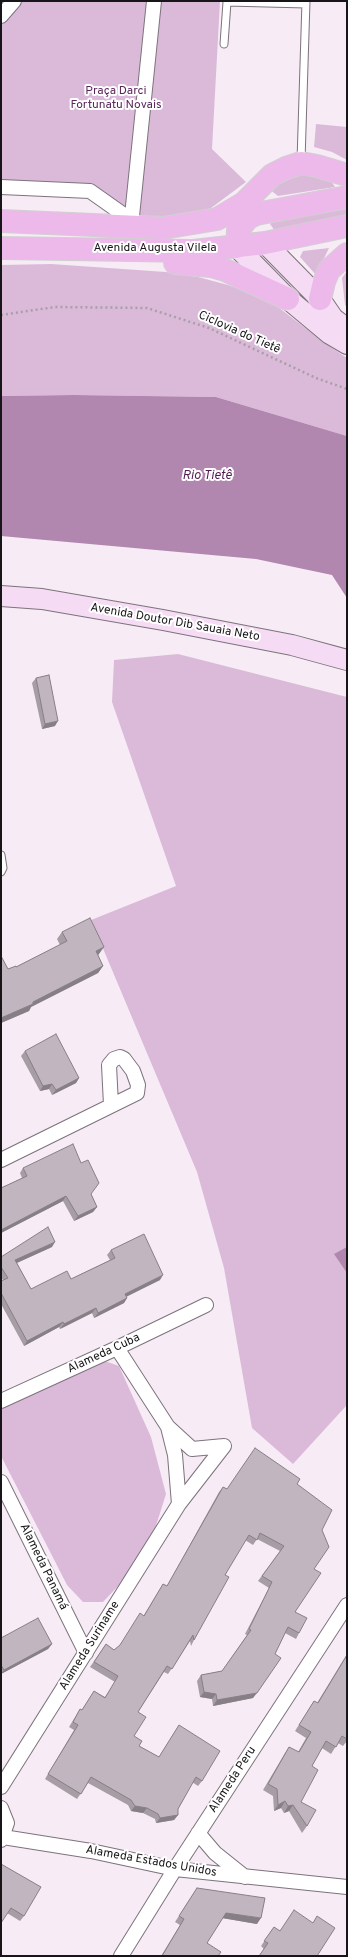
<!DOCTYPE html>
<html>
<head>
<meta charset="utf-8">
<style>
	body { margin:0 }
	#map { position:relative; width:348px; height:1957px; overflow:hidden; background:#f7ecf6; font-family:Overpass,sans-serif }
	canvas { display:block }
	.frame { position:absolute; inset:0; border:2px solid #181518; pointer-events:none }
</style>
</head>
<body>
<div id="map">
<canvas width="348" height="1957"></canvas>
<div class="frame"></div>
</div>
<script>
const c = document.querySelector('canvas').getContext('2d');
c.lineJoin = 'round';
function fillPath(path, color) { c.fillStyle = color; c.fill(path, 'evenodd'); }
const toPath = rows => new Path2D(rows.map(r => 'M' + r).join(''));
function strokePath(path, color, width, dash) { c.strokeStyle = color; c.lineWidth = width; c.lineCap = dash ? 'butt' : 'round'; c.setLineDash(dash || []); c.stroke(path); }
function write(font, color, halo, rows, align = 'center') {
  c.font = font + ' Overpass,sans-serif'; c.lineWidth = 4; c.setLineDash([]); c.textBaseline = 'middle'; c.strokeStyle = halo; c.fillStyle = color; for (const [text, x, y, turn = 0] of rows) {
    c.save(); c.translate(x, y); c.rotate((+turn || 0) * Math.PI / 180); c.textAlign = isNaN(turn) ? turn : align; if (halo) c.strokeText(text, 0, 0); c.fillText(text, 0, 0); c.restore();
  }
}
const green = toPath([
	[10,1,220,1,212,149,246,182,211,208,178,219,135,220,88,193,1,190,1,11],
	[316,124,347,127,347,160,332,152,314,147],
	[311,173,331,181,335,187,278,196,269,189,293,174],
	[347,209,347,219,275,231,270,224,274,219],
	[329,248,316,275,300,257,303,251],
	[51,264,166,272,198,277,228,285,269,300,326,344,347,358,347,436,216,397,74,395,1,396,1,265],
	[347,271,347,307,345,305,342,278],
	[178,654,347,697,347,1405,293,1464,252,1428,224,1268,197,1172,91,920,176,886,112,702,114,660],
	[102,1360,119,1366,151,1437,166,1494,154,1532,120,1584,103,1602,83,1602,67,1585,1,1456,1,1409]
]);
const water = toPath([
	[74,395,216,397,347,436,347,598,332,575,256,559,1,536,1,396],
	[347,1247,347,1273,334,1254]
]);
const path = toPath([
	[1,315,55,307,147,308,209,328,316,378,347,389]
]);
const lane = toPath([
	[224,44,227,2,306,4],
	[301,161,306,1],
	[1,855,3,868,1,872]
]);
const street = toPath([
	[1,16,14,1],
	[1,187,90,191,124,215,132,216,154,1],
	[1,1160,137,1093,138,1085,133,1071,124,1059,120,1057,114,1059,109,1065,111,1105],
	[117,1348,168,1427,175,1455,179,1504],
	[1,1401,117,1348,206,1305],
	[168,1427,192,1449,224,1446],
	[1,1482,86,1653],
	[1,1787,179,1504,224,1446],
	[1,1808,7,1823,1,1840],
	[198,1833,215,1853,245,1877],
	[3,1837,91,1851,175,1869,347,1887],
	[121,1956,175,1869,347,1605]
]);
const secondary = toPath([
	[265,243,320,299,333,318,347,329],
	[237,247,288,299,330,334,347,344],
	[1,596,42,599,163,620,292,645,347,660]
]);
const primary = toPath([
	[1,221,163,228,217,219,244,203,272,175,286,168,301,163,317,166,347,175],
	[237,247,238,230,248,218,256,214,347,197],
	[1,248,193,251,265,243,347,226],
	[175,263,211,266,225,270,288,299],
	[320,299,324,282,329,270,347,254]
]);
const wall = toPath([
	[36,678,55,726,42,729,32,683],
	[62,932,99,954,98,955,103,966,98,973,31,1007,29,1011,1,1023,1,956,8,969,16,967,60,945,57,939],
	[25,1051,79,1078,76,1083,52,1095,49,1089,40,1091,21,1056],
	[23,1168,91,1194,97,1207,93,1212,74,1221,63,1201,1,1233,1,1188,22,1178,20,1173],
	[52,1247,17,1263,31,1289,71,1279,110,1260,107,1255,111,1250,160,1280,126,1296,127,1298,124,1303,94,1318,92,1313,60,1329,59,1327,24,1346,1,1304,1,1281,3,1280,1,1277,1,1257],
	[297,1484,322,1530,314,1569,295,1612,299,1633,296,1639,285,1633,253,1698,213,1706,212,1699,200,1697,197,1681,201,1675,222,1671,247,1635,245,1634,269,1588,258,1581,280,1551,257,1539,253,1545,245,1540,225,1575,194,1640,191,1646,190,1641,168,1674,164,1672,138,1712,134,1736,139,1746,159,1757,179,1725,202,1781,198,1786,192,1782,178,1809,178,1815,174,1820,156,1823,155,1819,143,1813,131,1811,128,1805,88,1783,77,1799,45,1779,74,1730,69,1727,80,1709,82,1710,94,1691,105,1697,115,1682,90,1667,106,1644,114,1650,119,1646,144,1615,163,1584,167,1586,219,1492,223,1487,227,1489],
	[1,1638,52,1644,48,1649,1,1674],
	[347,1654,347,1741,343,1746,338,1743,331,1754,322,1748,312,1766,301,1802,307,1826,302,1833,289,1811,284,1813,281,1808,274,1811,273,1796,263,1790,285,1753,289,1747,298,1752,306,1738,295,1731,314,1701,317,1703],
	[1,1864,24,1916,20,1921,7,1913],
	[197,1888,257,1924,222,1918,207,1943,218,1956,161,1956,180,1925,175,1922],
	[274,1927,317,1956,264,1949,261,1946]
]);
const shadedWall = toPath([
	[58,721,55,726,42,729,45,724],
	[104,947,99,954,91,958,96,951],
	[103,966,98,973,31,1007,29,1011,1,1023,1,1018],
	[79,1078,76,1083,52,1095,56,1090],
	[52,1084,49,1089,40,1091,43,1086],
	[66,1196,63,1201,1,1233,1,1230],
	[97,1207,93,1212,74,1221,78,1216],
	[55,1242,52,1247,12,1265,15,1260],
	[163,1275,160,1280,122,1299,125,1294],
	[127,1298,124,1303,94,1318,98,1313],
	[96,1308,92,1313,60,1329,64,1324],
	[63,1322,59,1327,24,1346,27,1341],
	[52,1644,48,1649,1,1674,4,1670],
	[204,1692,216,1694,212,1699,200,1697],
	[257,1693,253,1698,213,1706,217,1700],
	[285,1801,281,1808,274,1811,278,1805],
	[293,1805,289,1811,284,1813,288,1806],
	[135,1806,147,1808,143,1813,131,1811],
	[178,1815,174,1820,156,1823,160,1818],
	[226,1913,261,1918,257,1924,222,1918]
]);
const building = toPath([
	[49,675,58,721,45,724,36,678,49,675],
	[90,918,104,947,96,951,103,966,33,1002,33,1004,1,1018,1,956,8,969,16,966,16,967,67,941,62,932,90,918],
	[56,1034,79,1078,56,1090,52,1084,43,1086,25,1051,56,1034],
	[73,1144,81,1163,88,1160,99,1183,91,1194,97,1207,78,1216,66,1196,1,1230,1,1188,27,1176,23,1168,73,1144],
	[48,1227,55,1242,15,1260,31,1289,67,1271,71,1279,115,1258,111,1250,144,1234,163,1275,125,1294,127,1298,98,1313,96,1308,64,1324,63,1322,27,1341,1,1293,1,1281,8,1278,1,1267,1,1257,48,1227],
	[255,1448,300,1479,297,1484,332,1510,322,1530,329,1547,314,1569,321,1573,295,1612,307,1618,299,1633,288,1627,275,1654,281,1658,257,1693,217,1700,216,1694,204,1692,201,1675,222,1671,251,1630,249,1629,272,1582,262,1576,284,1546,260,1533,257,1540,249,1535,225,1575,229,1577,194,1640,193,1635,172,1669,167,1666,138,1712,146,1717,134,1736,142,1741,139,1746,159,1757,179,1725,220,1751,202,1781,196,1777,178,1809,178,1815,160,1818,158,1814,147,1808,135,1806,131,1800,91,1777,81,1794,48,1774,78,1725,73,1722,80,1709,82,1710,94,1691,105,1698,118,1676,94,1662,106,1644,114,1650,120,1645,140,1613,144,1616,163,1584,167,1586,223,1487,227,1489,255,1448],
	[38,1618,52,1644,4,1670,1,1665,1,1638,38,1618],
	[347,1655,347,1739,342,1736,336,1747,326,1741,312,1766,318,1770,301,1802,316,1810,307,1826,293,1805,288,1806,285,1801,278,1805,277,1789,268,1784,289,1747,299,1752,311,1732,299,1725,314,1701,318,1703,347,1655],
	[1,1864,41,1887,24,1916,11,1908,1,1923,1,1864],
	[197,1888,265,1898,261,1918,226,1913,207,1943,221,1952,218,1956,162,1956,184,1919,179,1916,197,1888],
	[294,1910,313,1923,317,1916,335,1928,317,1956,259,1956,268,1943,264,1941,274,1927,280,1931,294,1910]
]);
const parkNames = [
	["Praça Darci",116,92],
	["Fortunatu Novais",116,106]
];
const streetNames = [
	["Avenida Augusta Vilela",155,249],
	["Ciclovia do Tietê",239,333,24],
	["Avenida Doutor Dib Sauaia Neto",175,623,10],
	["Alameda Cuba",104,1354,-25],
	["Alameda Panamá",43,1567,64],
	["Alameda Suriname",90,1646,-58],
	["Alameda Peru",233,1780,-57],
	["Alameda Estados Unidos",151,1862,10]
];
const waterNames = [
	["Rio Tietê",207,476]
];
fillPath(green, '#dbbad9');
fillPath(water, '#b186af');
strokePath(lane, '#7c737b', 9);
strokePath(street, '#7c737b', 16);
strokePath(secondary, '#7c737b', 22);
strokePath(primary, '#d1d0d1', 24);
strokePath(path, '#a89fa7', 2.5, [2, 3]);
strokePath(lane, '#fff', 7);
strokePath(street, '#fff', 14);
strokePath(secondary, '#f5dcf4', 20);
strokePath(primary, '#ecb9ea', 22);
fillPath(wall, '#a69da5');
fillPath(shadedWall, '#877f86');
fillPath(building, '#c1b6c0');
strokePath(building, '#877f86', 1);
write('12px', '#5b265b', '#fff', parkNames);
write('12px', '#181518', '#fff', streetNames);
write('italic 13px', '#521c51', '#fff', waterNames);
</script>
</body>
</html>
